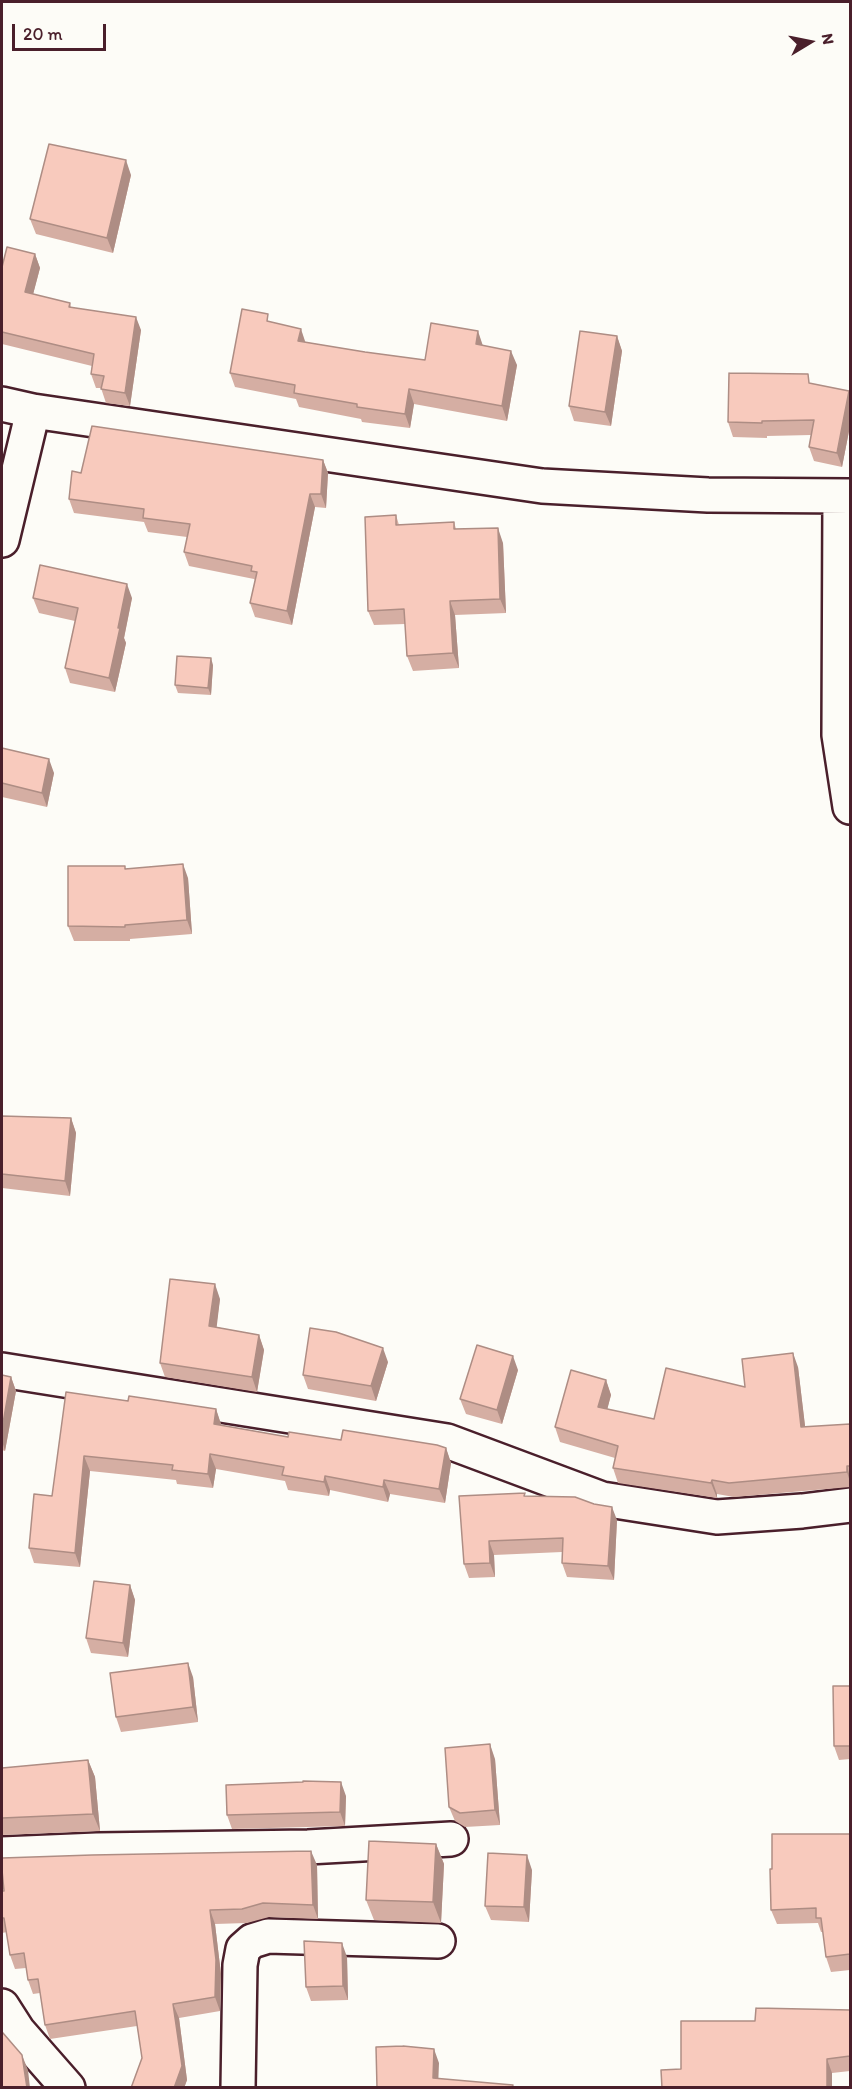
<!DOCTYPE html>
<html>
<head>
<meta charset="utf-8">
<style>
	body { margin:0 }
	#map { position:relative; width:852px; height:2089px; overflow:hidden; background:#fdfcf7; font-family:Itim,sans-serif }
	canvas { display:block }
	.frame { position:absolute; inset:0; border:3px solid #4a1f2b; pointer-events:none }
	.north { position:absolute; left:780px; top:12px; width:60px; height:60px; -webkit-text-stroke:4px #fdfcf7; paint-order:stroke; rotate:80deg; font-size:16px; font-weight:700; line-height:24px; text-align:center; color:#4a1f2b }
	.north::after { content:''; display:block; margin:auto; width:21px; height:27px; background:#4a1f2b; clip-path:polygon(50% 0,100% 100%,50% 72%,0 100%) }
	.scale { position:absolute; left:12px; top:24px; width:94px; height:27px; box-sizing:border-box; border:3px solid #4a1f2b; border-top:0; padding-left:8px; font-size:18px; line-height:21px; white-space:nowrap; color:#4a1f2b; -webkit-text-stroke:4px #fdfcf7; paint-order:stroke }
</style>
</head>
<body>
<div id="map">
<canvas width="852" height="2089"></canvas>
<div class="frame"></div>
<div class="north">N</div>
<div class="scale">20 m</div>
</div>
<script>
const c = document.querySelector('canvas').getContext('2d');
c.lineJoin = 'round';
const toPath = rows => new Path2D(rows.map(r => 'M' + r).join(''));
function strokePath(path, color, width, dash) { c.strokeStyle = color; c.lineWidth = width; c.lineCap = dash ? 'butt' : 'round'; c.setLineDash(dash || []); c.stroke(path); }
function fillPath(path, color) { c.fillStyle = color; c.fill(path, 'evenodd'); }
const minor = toPath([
	[2,404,33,411,542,486,708,495,850,496],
	[840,496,839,735,850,807],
	[2,540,33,411],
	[2,1370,447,1441,602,1499,717,1517,802,1511,850,1505],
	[2,1854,97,1850,308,1847,451,1839],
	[2,2006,18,2031,68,2088],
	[238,2088,240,1965,243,1949,252,1941,268,1936,438,1941]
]);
const wall = toPath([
	[131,175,113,253,36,234,30,219],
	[35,254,40,268,33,294,70,303,71,307,141,330,130,406,106,403,101,388,96,388,91,374,92,366,2,344,2,267],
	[271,322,305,342,365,352,425,360,483,346,517,365,507,421,414,404,410,428,362,422,361,419,299,407,296,399,235,387,230,373],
	[617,336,622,351,611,426,574,421,569,406],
	[812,384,849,391,850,394,850,426,842,467,814,461,809,447,811,435,767,436,767,438,733,437,728,422],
	[323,460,328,473,326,508,315,507,292,625,255,617,250,603,255,580,254,579,189,566,184,552,187,537,148,532,144,522,74,513,69,499,81,473],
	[396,515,399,525,454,522,456,529,503,543,506,613,455,615,459,668,413,671,407,656,405,624,374,625,368,611],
	[33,598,132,598,124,638,126,643,115,692,70,683,65,668,75,621,39,613],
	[213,665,211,695,178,693,175,685],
	[2,748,54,773,47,807,2,797],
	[126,869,188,878,192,934,130,939,130,941,74,941,68,926],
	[2,1116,71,1118,76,1133,70,1196,2,1188],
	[220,1299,216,1327,259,1335,264,1350,257,1392,165,1377,160,1363],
	[388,1362,376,1401,308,1389,303,1375],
	[798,1367,805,1427,850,1424,850,1487,734,1497,717,1494,717,1498,618,1483,613,1468,615,1458,560,1442,555,1427,606,1380,611,1395,607,1409,654,1419],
	[518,1370,502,1424,466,1414,460,1399],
	[2,1375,11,1377,16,1391,5,1451,2,1450],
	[128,1401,216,1409,221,1425,288,1437,446,1448,451,1463,445,1503,390,1494,388,1502,330,1490,329,1496,288,1490,285,1481,216,1469,213,1488,177,1484,176,1480,90,1471,80,1567,34,1563,29,1548,52,1496],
	[527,1496,617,1520,614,1580,567,1577,562,1563,562,1552,494,1555,495,1577,469,1578,464,1564],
	[130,1585,135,1600,128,1657,91,1653,86,1638],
	[193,1677,198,1722,121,1732,116,1717],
	[850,1686,850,1759,839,1760,834,1746],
	[495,1759,500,1825,465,1827,455,1821,449,1807],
	[88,1760,95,1777,100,1831,2,1835,2,1768],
	[303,1782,346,1796,345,1826,232,1829,227,1815],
	[850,1834,850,1970,831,1972,826,1957,823,1932,821,1932,818,1923,777,1924,771,1910,772,1869],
	[436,1844,444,1864,441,1923,374,1920,366,1900],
	[317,1865,318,1919,269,1917,247,1923,215,1924,221,1974,220,2011,179,2018,187,2080,184,2088,131,2088,142,2058,137,2026,50,2039,45,2025,40,1993,33,1994,28,1980,26,1968,15,1969,10,1955,7,1932,2,1933,2,1891],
	[532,1870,529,1922,491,1920,485,1906],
	[347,1957,348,2000,311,2001,306,1987],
	[850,2010,850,2071,832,2073,681,2069,755,2021]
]);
const shadedWall = toPath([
	[126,160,131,175,113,253,107,238],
	[35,254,40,268,30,306,25,292],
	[136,317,141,330,130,406,125,393],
	[301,329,306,344,298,341],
	[478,331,483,346,476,344],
	[617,336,622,351,611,426,605,412],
	[511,351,517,365,507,421,502,406],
	[409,389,414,404,410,428,405,414],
	[849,391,850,394,850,426,842,467,837,453],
	[323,460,328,473,326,508,321,494],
	[310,494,315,507,292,625,287,611],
	[498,528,503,543,506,613,500,599],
	[127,584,132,598,124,638,126,643,115,692,109,678,118,628],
	[450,601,455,615,459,668,453,653],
	[211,658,213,665,211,695,208,688],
	[49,759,54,773,47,807,42,793],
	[183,864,188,878,192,934,187,920],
	[71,1118,76,1133,70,1196,65,1181],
	[215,1284,220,1299,215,1341,209,1326],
	[259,1335,264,1350,257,1392,252,1377],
	[383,1348,388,1362,376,1401,371,1386],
	[793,1353,798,1367,807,1442,801,1427],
	[513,1356,518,1370,502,1424,497,1410],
	[11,1377,16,1391,5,1451,2,1441,2,1429],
	[606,1380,611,1395,604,1422,598,1407],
	[216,1409,221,1424,219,1438,214,1424],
	[446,1448,451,1463,445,1503,439,1489],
	[210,1454,216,1469,213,1488,208,1474],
	[84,1456,90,1471,80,1567,75,1553],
	[847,1466,850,1477,850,1482,847,1472],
	[325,1476,330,1490,329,1496,324,1482],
	[384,1480,390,1494,388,1502,383,1487],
	[712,1480,717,1494,717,1498,711,1483],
	[612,1507,617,1520,614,1580,608,1566],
	[489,1541,494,1555,495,1577,490,1563],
	[130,1585,135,1600,128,1657,123,1643],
	[188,1663,193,1677,198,1722,193,1707],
	[490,1744,495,1759,500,1825,495,1810],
	[88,1760,95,1777,100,1831,93,1814],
	[341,1782,346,1796,345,1826,340,1812],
	[436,1844,444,1864,441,1923,433,1902],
	[311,1851,317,1865,318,1919,313,1905],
	[527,1855,532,1870,529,1922,524,1907],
	[210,1910,215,1924,221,1974,220,2011,215,1997],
	[342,1943,347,1957,348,2000,343,1986],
	[173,2004,179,2018,187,2080,184,2088,174,2088],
	[434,2049,439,2063,438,2088,433,2078],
	[22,2055,28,2070,30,2088,27,2088],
	[827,2059,832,2073,832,2088,827,2088]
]);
const building = toPath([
	[49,144,126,160,107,238,30,219,49,144],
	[7,247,35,254,25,292,70,303,69,307,136,317,125,393,101,389,104,376,91,374,94,354,2,332,2,267,7,247],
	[242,309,268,314,267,321,301,329,298,341,365,352,425,360,431,323,478,331,476,344,511,351,502,406,409,389,405,414,357,407,357,404,294,393,295,385,230,373,242,309],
	[580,331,617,336,605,412,569,406,580,331],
	[729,373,808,374,809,383,849,391,837,453,809,447,814,420,762,421,762,423,728,422,729,373],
	[92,426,323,460,321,494,310,494,287,611,250,603,257,572,251,571,252,566,184,552,190,524,143,518,144,509,69,499,72,471,81,473,92,426],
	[396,515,396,525,454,522,454,529,498,528,500,599,450,601,453,653,407,656,404,609,368,611,365,517,396,515],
	[40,565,127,584,118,628,120,628,109,678,65,668,78,608,33,598,40,565],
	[177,656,211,658,208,688,175,685,177,656],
	[2,748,49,759,42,793,2,783,2,748],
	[183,864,187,920,125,925,125,927,68,926,68,866,125,866,125,869,183,864],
	[2,1116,71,1118,65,1181,2,1174,2,1116],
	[170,1279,215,1284,209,1326,259,1335,252,1377,160,1363,170,1279],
	[310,1328,336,1332,383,1348,371,1386,303,1375,310,1328],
	[477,1345,513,1356,497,1410,460,1399,477,1345],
	[793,1353,801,1427,850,1424,850,1466,847,1466,847,1472,729,1483,712,1480,711,1483,613,1468,618,1446,555,1427,571,1370,606,1380,598,1407,654,1419,666,1368,745,1387,742,1359,793,1353],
	[2,1375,11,1377,2,1429,2,1375],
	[66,1392,128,1401,129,1396,216,1409,214,1424,288,1437,289,1432,341,1440,343,1430,437,1445,446,1448,439,1489,384,1480,383,1487,325,1476,324,1482,282,1475,284,1467,210,1454,208,1474,172,1470,173,1465,84,1456,75,1553,29,1548,34,1494,52,1496,66,1392],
	[525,1493,524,1496,575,1497,594,1504,612,1507,608,1566,562,1563,563,1538,489,1541,490,1563,464,1564,459,1496,525,1493],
	[94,1581,130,1585,123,1643,86,1638,94,1581],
	[188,1663,193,1707,116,1717,110,1673,188,1663],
	[833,1686,850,1686,850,1746,834,1746,833,1686],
	[490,1744,495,1810,460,1813,449,1807,445,1748,490,1744],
	[88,1760,93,1814,2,1818,2,1768,88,1760],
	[303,1781,341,1782,340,1812,227,1815,226,1785,303,1782,303,1781],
	[772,1834,850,1834,850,1954,826,1957,821,1918,816,1918,816,1908,771,1910,770,1869,772,1869,772,1834],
	[369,1841,436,1844,433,1902,366,1900,369,1841],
	[311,1851,313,1905,263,1903,242,1909,210,1910,216,1960,215,1997,173,2004,182,2066,174,2088,131,2088,142,2058,135,2011,45,2025,38,1979,28,1980,24,1953,10,1955,4,1918,2,1918,2,1891,4,1891,2,1870,2,1858,92,1855,311,1851],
	[488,1853,527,1855,524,1907,485,1906,488,1853],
	[304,1941,342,1943,343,1986,306,1987,304,1941],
	[756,2008,850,2010,850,2056,827,2059,827,2088,662,2088,661,2070,681,2069,681,2021,755,2021,756,2008],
	[3,2033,22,2055,27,2088,2,2088,2,2034,3,2033],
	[403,2046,434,2049,433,2078,513,2085,512,2088,377,2088,376,2047,403,2046]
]);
strokePath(minor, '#4a1f2b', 38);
strokePath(minor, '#fdfcf7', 33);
fillPath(wall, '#d5aea3');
fillPath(shadedWall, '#ae8d84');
fillPath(building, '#f8cabd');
strokePath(building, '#ae8d84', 1.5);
</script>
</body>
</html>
